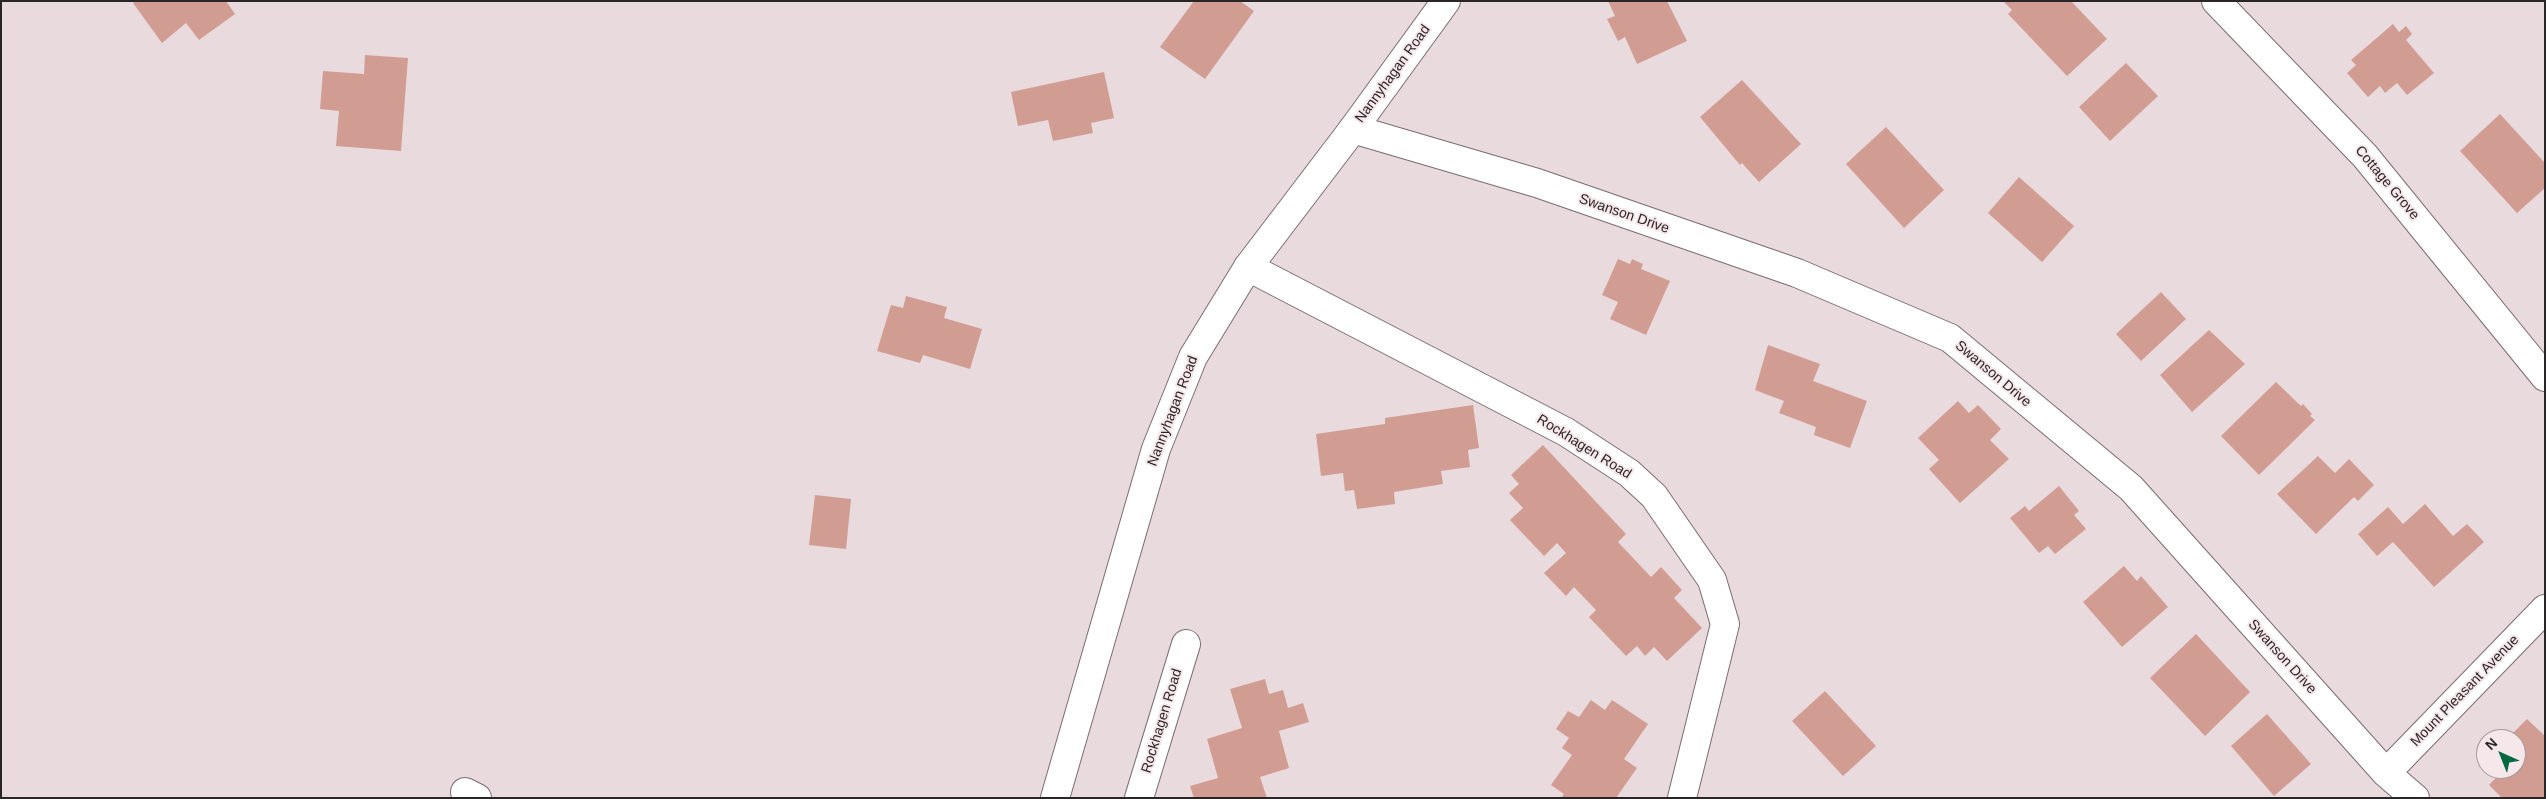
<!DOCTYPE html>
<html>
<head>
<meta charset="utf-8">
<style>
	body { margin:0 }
	#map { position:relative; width:2546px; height:799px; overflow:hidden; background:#e9dade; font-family:Helvetica,sans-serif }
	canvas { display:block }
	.frame { position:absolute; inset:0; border:2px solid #2a2526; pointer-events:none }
	.north { position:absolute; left:2476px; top:729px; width:50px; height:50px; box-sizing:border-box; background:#f6e7eb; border:1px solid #a4999c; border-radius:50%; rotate:316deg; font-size:14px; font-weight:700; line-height:20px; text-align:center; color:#2a2526 }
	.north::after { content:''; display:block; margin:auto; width:18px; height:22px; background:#006a40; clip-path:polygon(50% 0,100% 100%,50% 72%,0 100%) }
</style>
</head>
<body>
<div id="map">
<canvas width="2546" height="799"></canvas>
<div class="frame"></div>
<div class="north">N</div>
</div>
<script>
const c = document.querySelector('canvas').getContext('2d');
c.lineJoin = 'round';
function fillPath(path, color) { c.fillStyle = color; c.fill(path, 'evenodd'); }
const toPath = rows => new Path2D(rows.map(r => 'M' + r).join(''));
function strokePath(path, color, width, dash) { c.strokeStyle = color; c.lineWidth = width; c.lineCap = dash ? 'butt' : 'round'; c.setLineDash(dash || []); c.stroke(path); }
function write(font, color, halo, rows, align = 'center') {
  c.font = font + ' Helvetica,sans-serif'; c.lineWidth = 4; c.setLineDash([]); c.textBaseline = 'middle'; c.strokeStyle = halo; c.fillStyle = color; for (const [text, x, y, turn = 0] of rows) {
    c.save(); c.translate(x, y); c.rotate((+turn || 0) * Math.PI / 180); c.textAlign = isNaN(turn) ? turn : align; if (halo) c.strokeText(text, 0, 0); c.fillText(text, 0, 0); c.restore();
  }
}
const building = toPath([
	[135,1,226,1,235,14,199,40,186,23,162,43,133,3],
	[1194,1,1240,1,1254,11,1205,79,1160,47],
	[1608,1,1667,1,1687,41,1637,64,1625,37,1618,41,1607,19,1615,16],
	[2003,1,2071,1,2107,39,2067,76,2008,14,2012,10],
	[2393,24,2399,32,2406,26,2412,34,2406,40,2434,73,2407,95,2397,83,2385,93,2380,86,2368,97,2347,73,2356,65,2351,60],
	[365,55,408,58,401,151,336,146,339,111,320,109,323,71,364,74],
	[2126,63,2158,96,2110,141,2079,107],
	[1104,72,1114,118,1091,123,1093,133,1053,141,1048,120,1018,126,1011,92],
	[1742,80,1801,144,1759,182,1742,163,1740,165,1700,117],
	[2500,114,2545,163,2545,188,2517,213,2460,151],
	[1886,127,1944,190,1904,228,1846,164],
	[2019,177,2074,226,2042,262,1988,213],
	[1618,259,1630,264,1632,259,1643,264,1641,269,1670,281,1646,335,1610,319,1618,302,1602,295],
	[2161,292,2186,319,2141,361,2116,334],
	[906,296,947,307,944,318,982,329,970,369,923,355,920,363,877,351,891,305,903,308],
	[2209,330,2245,364,2192,412,2160,375],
	[1768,345,1820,364,1813,381,1867,401,1850,448,1814,435,1816,427,1779,413,1784,401,1755,390],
	[2276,382,2301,406,2303,404,2312,414,2310,416,2315,420,2259,475,2221,436],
	[1958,401,1969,413,1978,405,2001,429,1990,440,2009,459,1960,503,1929,469,1939,460,1918,438],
	[1473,405,1479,448,1468,450,1470,467,1441,471,1443,484,1394,492,1395,504,1357,509,1354,490,1345,491,1343,473,1321,476,1316,434,1385,424,1385,418],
	[1543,445,1626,534,1618,542,1651,577,1661,567,1682,590,1674,598,1702,628,1667,661,1654,647,1645,656,1637,646,1626,656,1589,617,1596,610,1574,587,1566,596,1544,573,1566,553,1557,543,1544,556,1510,520,1523,508,1509,493,1519,484,1511,475],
	[2318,456,2335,473,2349,459,2374,485,2358,501,2354,497,2316,534,2277,494],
	[2059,486,2079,511,2074,515,2086,529,2055,554,2048,546,2039,553,2010,518,2025,506,2029,511],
	[815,495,851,499,846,549,809,545],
	[2425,504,2453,536,2467,524,2484,542,2434,587,2393,542,2377,556,2358,534,2388,507,2403,524],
	[2124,566,2137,581,2141,576,2168,607,2122,647,2083,602],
	[2196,634,2250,692,2205,736,2150,678],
	[1265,679,1269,694,1283,690,1288,708,1303,703,1309,722,1279,731,1289,768,1260,777,1267,798,1194,798,1190,786,1218,778,1207,739,1242,728,1230,689],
	[1825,691,1876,746,1843,776,1792,721],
	[1591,700,1605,710,1612,700,1648,724,1624,759,1637,768,1616,798,1561,798,1564,794,1551,785,1572,755,1562,748,1569,738,1556,729,1568,711,1579,717],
	[2267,714,2311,764,2274,796,2231,746],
	[2527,719,2545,736,2545,798,2502,798,2489,785,2504,769,2516,769,2516,757,2525,748,2511,735]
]);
const minor = toPath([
	[2216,1,2365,156,2545,377],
	[1353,129,1537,183,1797,273,1950,338,2131,488,2386,773,2415,798],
	[1248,267,1566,432,1629,473,1654,496,1712,580,1725,624,1682,798],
	[2386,773,2545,609],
	[465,792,477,798],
	[1139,798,1186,644]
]);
const tertiary = toPath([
	[1055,798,1156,449,1193,357,1248,267,1353,129,1446,1]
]);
const streetNames = [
	["Nannyhagan Road",1393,74,-54],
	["Cottage Grove",2387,183,50],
	["Swanson Drive",1624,214,19],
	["Swanson Drive",1993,374,40],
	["Nannyhagan Road",1173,411,-69],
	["Rockhagen Road",1584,447,32],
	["Swanson Drive",2282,657,48],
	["Mount Pleasant Avenue",2465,691,-46],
	["Rockhagen Road",1162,721,-73]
];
fillPath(building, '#d19d93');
strokePath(minor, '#7a6d71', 30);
strokePath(tertiary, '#7a6d71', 30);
strokePath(minor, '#fff', 28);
strokePath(tertiary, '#fff', 28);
write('14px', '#2a2526', '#f6e7eb', streetNames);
</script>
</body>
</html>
